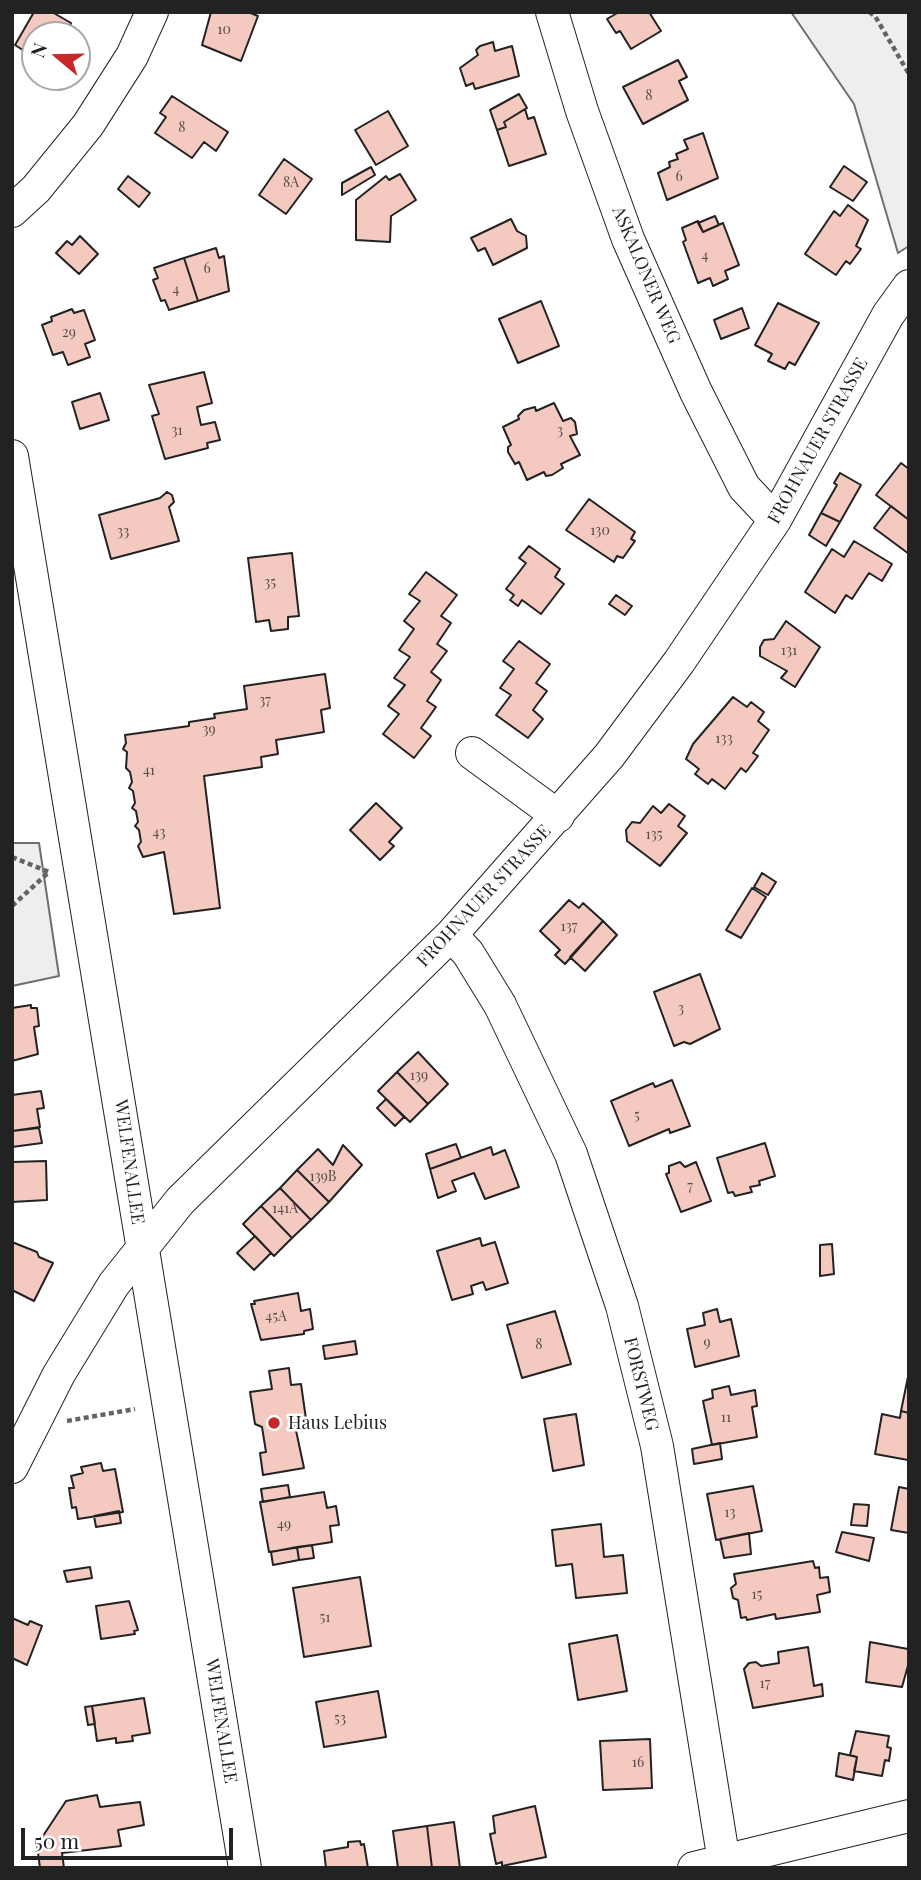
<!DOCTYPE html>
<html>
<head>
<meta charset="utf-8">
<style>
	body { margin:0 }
	#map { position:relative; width:921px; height:1880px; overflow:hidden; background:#fff; font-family:"Playfair Display",serif }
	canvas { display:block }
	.frame { position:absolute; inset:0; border:14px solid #222; pointer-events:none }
	.north { position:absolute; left:21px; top:21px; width:70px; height:70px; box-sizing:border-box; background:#fff; border:2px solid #a7a7a7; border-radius:50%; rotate:289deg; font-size:19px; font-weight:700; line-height:28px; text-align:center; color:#222 }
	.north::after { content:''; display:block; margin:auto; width:24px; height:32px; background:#c62828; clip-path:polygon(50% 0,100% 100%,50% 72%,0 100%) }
	.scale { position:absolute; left:21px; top:1828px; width:212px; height:32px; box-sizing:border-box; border:4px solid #222; border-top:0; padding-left:9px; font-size:21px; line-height:24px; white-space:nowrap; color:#222; -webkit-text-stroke:5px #fff; paint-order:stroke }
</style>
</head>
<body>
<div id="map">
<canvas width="921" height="1880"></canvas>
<div class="frame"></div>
<div class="north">N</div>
<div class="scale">50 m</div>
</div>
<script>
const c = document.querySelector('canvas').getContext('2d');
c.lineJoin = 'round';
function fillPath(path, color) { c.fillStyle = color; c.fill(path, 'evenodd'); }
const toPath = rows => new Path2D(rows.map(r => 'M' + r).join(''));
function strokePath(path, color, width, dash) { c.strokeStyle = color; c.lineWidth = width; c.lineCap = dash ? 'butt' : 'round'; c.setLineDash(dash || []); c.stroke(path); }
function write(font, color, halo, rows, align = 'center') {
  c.font = font + ' "Playfair Display",serif'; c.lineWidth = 5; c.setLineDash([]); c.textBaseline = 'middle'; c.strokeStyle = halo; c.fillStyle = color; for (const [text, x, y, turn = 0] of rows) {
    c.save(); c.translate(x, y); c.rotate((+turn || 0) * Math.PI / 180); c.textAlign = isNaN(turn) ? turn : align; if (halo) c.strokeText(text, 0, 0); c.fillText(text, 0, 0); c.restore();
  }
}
const green = toPath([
	[791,12,909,12,909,246,898,253,854,104,791,12],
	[12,843,39,843,59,976,12,986,12,843]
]);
const building = toPath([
	[34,12,52,12,71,23,67,35,35,35,35,58,15,45,34,12],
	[211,12,248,12,258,16,241,61,202,45,211,12],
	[619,12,649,12,661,31,631,49,620,31,616,33,607,19,619,12],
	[493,42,495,51,512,46,519,76,475,89,473,83,466,86,460,68,478,55,476,50,480,46,493,42],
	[678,60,687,77,679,81,688,100,643,124,623,87,678,60],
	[519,94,527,108,504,122,506,127,497,130,490,110,519,94],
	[172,96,228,132,216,151,204,142,192,158,155,133,166,117,160,113,172,96],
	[525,109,528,119,534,117,546,154,509,166,497,130,506,127,504,122,525,109],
	[388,111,408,146,376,165,355,130,388,111],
	[703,133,718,178,667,200,658,173,670,167,669,162,678,159,676,154,688,149,684,140,703,133],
	[284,159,312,179,286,214,259,195,284,159],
	[844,166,867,182,853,201,830,187,844,166],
	[371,167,375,175,342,195,342,183,371,167],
	[400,174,416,200,391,216,390,242,356,240,356,200,386,176,389,180,400,174],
	[128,176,150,193,139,207,118,189,128,176],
	[848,205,868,220,856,246,861,249,850,264,846,261,836,275,805,254,834,211,840,216,848,205],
	[715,216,719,225,703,232,698,223,715,216],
	[511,219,517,231,526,236,527,248,493,265,485,248,478,251,471,238,511,219],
	[698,221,703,232,723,223,739,265,725,271,728,279,713,286,710,278,698,283,683,242,686,240,682,228,698,221],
	[80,236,98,254,79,274,56,253,67,241,72,245,80,236],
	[216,248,219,258,224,256,229,291,198,301,184,258,216,248],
	[184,258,198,301,169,310,165,300,161,301,153,280,158,278,154,268,184,258],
	[541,301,559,346,518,363,499,319,541,301],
	[778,303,819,323,795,365,789,362,785,369,768,361,772,354,755,345,778,303],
	[742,308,749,328,721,339,714,320,742,308],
	[72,309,74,313,84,310,95,340,85,344,90,357,68,365,63,352,53,355,42,325,52,321,51,317,72,309],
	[204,372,212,403,197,407,201,425,215,422,220,440,207,443,208,448,165,459,152,416,159,414,149,385,204,372],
	[100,393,109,420,80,429,72,402,100,393],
	[554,403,563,421,571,418,575,422,577,434,570,436,580,455,561,464,563,468,552,475,546,476,544,472,527,480,519,462,515,464,508,452,508,447,511,445,503,427,519,419,518,416,524,410,535,407,536,411,554,403],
	[901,463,909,469,909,520,876,495,901,463],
	[840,473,861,485,840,522,821,513,837,485,834,483,840,473],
	[167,492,172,495,174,502,169,507,179,541,111,559,99,515,160,498,167,492],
	[589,499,635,532,631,539,635,541,623,558,617,556,614,562,566,530,589,499],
	[891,506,909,520,909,554,874,528,891,506],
	[821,513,840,522,826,546,809,535,821,513],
	[854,541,892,564,882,581,869,573,852,599,846,595,835,613,805,592,832,549,844,557,854,541],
	[529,546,560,569,555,577,564,584,541,614,522,600,518,606,510,600,514,595,506,589,526,563,519,558,529,546],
	[292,553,299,616,288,617,288,629,271,631,269,620,256,622,248,558,292,553],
	[426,572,457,595,441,616,451,623,437,644,447,651,431,672,441,680,427,701,436,707,421,728,431,736,414,758,383,734,399,714,388,706,405,685,394,678,410,657,399,650,414,629,404,621,420,601,409,594,426,572],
	[616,595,632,606,625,615,609,604,616,595],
	[786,621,820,647,795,687,781,678,787,671,760,656,760,647,764,640,774,639,786,621],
	[519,641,550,664,536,683,547,691,533,710,543,719,528,738,496,715,511,695,500,688,514,669,503,661,519,641],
	[325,674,330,708,321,710,324,732,276,740,278,754,261,757,262,767,204,776,220,908,174,914,164,852,143,857,138,846,141,842,139,830,135,826,138,822,136,811,132,808,135,803,133,791,129,788,132,782,130,772,126,768,127,752,123,749,126,743,125,735,189,726,189,722,215,718,214,714,247,709,244,686,325,674],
	[733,697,747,707,751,702,764,712,758,721,769,730,753,753,758,756,746,772,741,768,725,789,712,779,708,784,695,774,699,769,686,759,693,744,733,697],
	[376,803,402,828,389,842,394,846,380,860,350,830,376,803],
	[669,804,685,816,678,826,687,833,660,866,627,841,626,830,632,822,640,823,653,806,661,813,669,804],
	[762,873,776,882,768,895,754,887,762,873],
	[752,888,766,897,741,938,726,930,752,888],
	[569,900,579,908,583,903,603,921,565,964,555,955,560,950,540,931,569,900],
	[603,921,617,935,585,971,570,957,603,921],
	[700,974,720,1029,690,1044,684,1042,674,1046,654,992,700,974],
	[31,1005,31,1008,37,1008,39,1026,34,1027,38,1054,12,1061,12,1008,31,1005],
	[418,1052,448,1084,428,1104,397,1072,418,1052],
	[397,1072,428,1104,410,1122,378,1091,397,1072],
	[672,1080,690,1126,670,1133,669,1129,629,1146,611,1101,653,1083,655,1087,672,1080],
	[41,1091,44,1108,37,1109,40,1127,12,1131,12,1095,41,1091],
	[386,1099,404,1117,395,1126,377,1108,386,1099],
	[39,1128,42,1143,12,1147,12,1131,39,1128],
	[765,1143,775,1176,759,1181,760,1185,750,1187,752,1192,735,1196,733,1192,728,1193,717,1158,765,1143],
	[456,1144,461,1158,430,1169,426,1154,456,1144],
	[343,1145,362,1165,329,1202,297,1170,318,1149,333,1165,343,1145],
	[491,1147,493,1155,505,1150,519,1187,485,1199,474,1173,452,1181,456,1191,438,1198,430,1169,491,1147],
	[46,1161,47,1200,12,1202,12,1162,46,1161],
	[680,1162,685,1167,696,1162,711,1201,681,1212,666,1174,669,1173,669,1166,680,1162],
	[297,1170,329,1202,311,1220,280,1188,297,1170],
	[280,1188,311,1220,292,1238,261,1206,280,1188],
	[261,1206,292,1238,274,1256,243,1224,261,1206],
	[255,1236,271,1253,254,1270,237,1253,255,1236],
	[480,1238,482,1246,495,1242,508,1283,486,1290,483,1282,471,1286,473,1294,452,1300,437,1251,480,1238],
	[12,1242,37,1252,39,1257,53,1263,34,1301,12,1290,12,1242],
	[832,1244,834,1274,820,1276,820,1245,832,1244],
	[298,1293,301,1311,310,1309,313,1329,304,1331,304,1334,261,1340,251,1304,255,1304,254,1301,298,1293],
	[717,1309,720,1322,731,1319,739,1356,695,1367,687,1329,705,1325,703,1313,717,1309],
	[555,1311,571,1364,522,1378,507,1325,555,1311],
	[355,1341,357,1354,325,1359,323,1346,355,1341],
	[289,1368,291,1385,301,1384,306,1419,294,1421,304,1468,263,1475,260,1453,266,1452,262,1427,255,1424,250,1392,272,1389,269,1371,289,1368],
	[909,1372,909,1413,901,1411,909,1372],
	[729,1386,731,1395,755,1390,757,1406,752,1407,757,1437,712,1445,703,1401,713,1398,712,1390,729,1386],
	[901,1411,909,1413,908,1460,875,1454,882,1414,900,1418,901,1411],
	[576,1414,584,1465,553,1471,544,1419,576,1414],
	[720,1443,722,1459,694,1464,692,1449,720,1443],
	[101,1463,103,1471,115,1469,123,1512,78,1519,76,1507,72,1508,69,1488,74,1488,71,1476,83,1473,81,1467,101,1463],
	[288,1485,290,1497,263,1502,261,1489,288,1485],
	[753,1486,762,1531,716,1540,707,1494,753,1486],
	[899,1487,909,1489,909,1533,891,1530,899,1487],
	[324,1492,327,1508,336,1506,339,1525,330,1526,332,1542,269,1552,260,1502,324,1492],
	[854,1504,869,1505,867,1526,851,1525,854,1504],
	[119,1511,121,1523,96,1527,94,1516,119,1511],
	[601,1524,604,1557,623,1555,627,1593,576,1598,572,1564,556,1566,552,1530,601,1524],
	[842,1532,874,1538,869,1561,836,1552,842,1532],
	[749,1533,751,1554,724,1558,720,1539,749,1533],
	[312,1545,314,1558,299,1560,297,1547,312,1545],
	[297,1547,299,1560,273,1565,271,1552,297,1547],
	[813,1561,815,1568,819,1567,820,1578,828,1577,830,1592,817,1595,820,1612,776,1619,775,1614,747,1620,746,1617,741,1618,738,1600,733,1598,731,1588,736,1584,734,1574,813,1561],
	[90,1567,92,1578,67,1582,64,1571,90,1567],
	[360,1577,371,1646,304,1657,293,1588,360,1577],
	[129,1601,138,1630,134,1631,135,1634,101,1639,96,1606,129,1601],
	[12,1618,28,1625,30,1621,42,1626,27,1665,12,1658,12,1618],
	[617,1635,627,1691,578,1700,569,1644,617,1635],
	[870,1642,908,1649,909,1662,902,1687,866,1682,870,1642],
	[808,1647,814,1686,822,1684,823,1696,753,1708,744,1669,749,1663,756,1662,761,1666,779,1663,778,1652,808,1647],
	[378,1691,386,1737,324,1747,316,1702,378,1691],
	[144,1698,150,1733,132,1736,133,1741,116,1743,116,1738,97,1741,92,1706,144,1698],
	[92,1706,95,1724,88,1725,85,1707,92,1706],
	[856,1731,889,1736,887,1747,891,1748,889,1761,885,1760,882,1776,854,1771,857,1757,850,1755,856,1731],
	[650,1739,652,1788,603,1790,600,1741,650,1739],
	[839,1753,857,1757,853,1780,836,1776,839,1753],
	[97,1795,100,1807,140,1802,144,1825,118,1830,121,1846,62,1853,64,1868,40,1868,37,1845,66,1801,97,1795],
	[535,1806,546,1857,502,1866,502,1862,496,1864,490,1834,495,1833,493,1816,535,1806],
	[454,1822,460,1868,432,1868,427,1826,454,1822],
	[427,1826,432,1868,398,1868,393,1831,427,1826],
	[360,1841,361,1845,364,1844,368,1868,326,1868,324,1851,348,1847,348,1842,360,1841]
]);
const path = toPath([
	[869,12,875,16,909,74],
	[12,857,49,872,12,906],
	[67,1421,135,1409]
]);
const minor = toPath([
	[552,12,582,111,628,239,696,392,744,487,775,520],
	[12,211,36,189,88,125,132,56,152,12],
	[12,456,245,1868],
	[472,753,558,816],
	[451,935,468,953,500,1005,571,1154,622,1306,657,1446,725,1868],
	[12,1467,59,1374,114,1284,180,1201,451,935,609,756,679,662,775,520,888,315,909,286],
	[694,1868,909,1816]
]);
const markers = [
	[274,1423,7,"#c62828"]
];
const numberNames = [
	["10",224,30],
	["8",649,96],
	["8",182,128],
	["6",679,177],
	["8A",291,183],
	["4",705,256],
	["6",207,269],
	["4",176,290],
	["29",69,333],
	["31",177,431],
	["3",560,431],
	["130",600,531],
	["33",123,532],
	["35",270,583],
	["131",789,651],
	["37",265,701],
	["39",209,730],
	["133",724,739],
	["41",149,771],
	["43",159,833],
	["135",654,835],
	["137",569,927],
	["3",681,1009],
	["139",419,1076],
	["5",637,1116],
	["139B",323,1177],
	["7",690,1187],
	["141A",285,1209],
	["45A",276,1317],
	["9",707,1343],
	["8",539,1345],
	["11",726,1418],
	["13",730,1513],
	["49",284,1525],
	["15",757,1595],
	["51",325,1618],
	["17",765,1684],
	["53",340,1719],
	["16",638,1763]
];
const streetNames = [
	["ASKALONER WEG",646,275,67],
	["FROHNAUER STRASSE",818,441,-61],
	["FROHNAUER STRASSE",484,896,-47],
	["WELFENALLEE",129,1162,82],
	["FORSTWEG",641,1384,76],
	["WELFENALLEE",221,1721,81]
];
const poiNames = [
	["Haus Lebius",288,1423]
];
fillPath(green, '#eee');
strokePath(green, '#6f6f6f', 2);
fillPath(building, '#f3c9c0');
strokePath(building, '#222', 2);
strokePath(minor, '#222', 34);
strokePath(path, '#646464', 4.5, [5, 3.5]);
strokePath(minor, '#fff', 32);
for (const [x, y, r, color] of markers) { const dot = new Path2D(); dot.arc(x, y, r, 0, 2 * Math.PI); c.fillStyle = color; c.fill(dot); strokePath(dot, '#fff', 2.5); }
write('14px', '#564c4a', null, numberNames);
write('18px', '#222', '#fff', streetNames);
write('18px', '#222', '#fff', poiNames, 'left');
</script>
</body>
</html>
